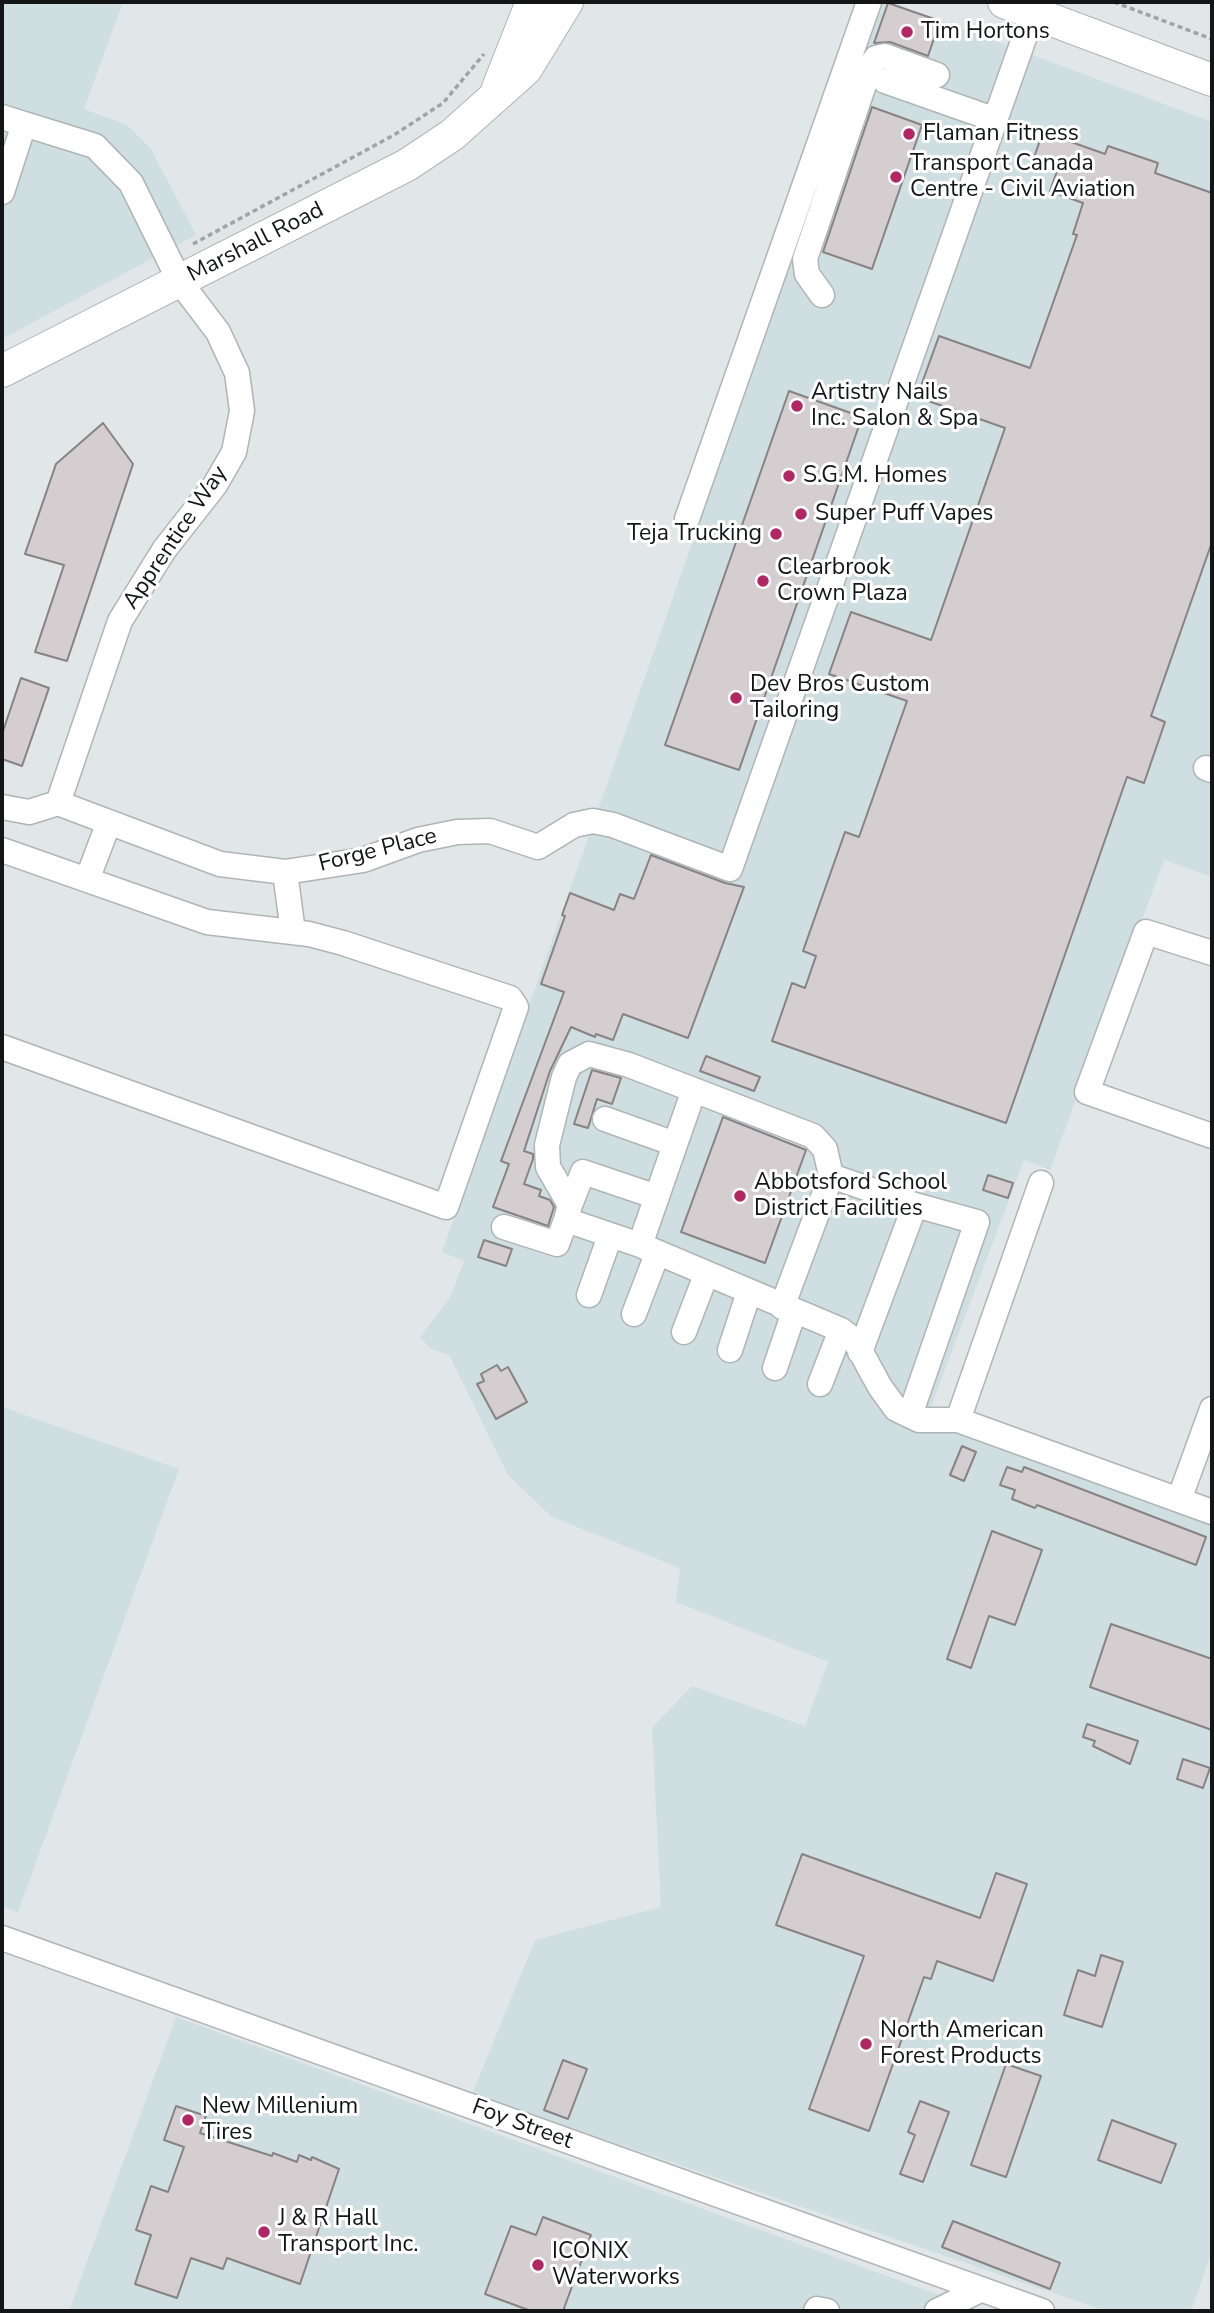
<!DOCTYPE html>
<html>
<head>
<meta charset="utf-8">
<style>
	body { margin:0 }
	#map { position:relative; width:1214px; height:2313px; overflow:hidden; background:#e1e7e8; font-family:"Nunito Sans",sans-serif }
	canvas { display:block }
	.frame { position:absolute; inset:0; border:4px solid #131516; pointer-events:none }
</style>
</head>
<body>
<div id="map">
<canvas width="1214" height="2313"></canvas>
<div class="frame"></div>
</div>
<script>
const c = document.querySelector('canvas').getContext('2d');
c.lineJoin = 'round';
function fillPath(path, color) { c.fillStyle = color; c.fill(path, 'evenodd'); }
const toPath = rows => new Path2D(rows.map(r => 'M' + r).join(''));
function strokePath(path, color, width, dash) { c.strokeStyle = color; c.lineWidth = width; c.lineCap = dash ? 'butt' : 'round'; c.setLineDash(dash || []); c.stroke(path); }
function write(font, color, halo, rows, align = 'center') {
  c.font = font + ' "Nunito Sans",sans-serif'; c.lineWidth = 6; c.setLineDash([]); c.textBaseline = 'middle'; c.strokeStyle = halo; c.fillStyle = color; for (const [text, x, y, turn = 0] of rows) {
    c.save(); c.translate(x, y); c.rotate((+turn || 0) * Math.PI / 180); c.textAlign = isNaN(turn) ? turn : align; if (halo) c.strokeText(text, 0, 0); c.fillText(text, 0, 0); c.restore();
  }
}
const built = toPath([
	[2,2,123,2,84,109,127,125,151,149,196,235,2,339],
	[883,2,891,2,1212,122,1212,877,1164,860,1050,1170,1024,1160,930,1409,1212,1513,1212,2252,1191,2311,1106,2311,472,2094,535,1940,661,1907,652,1728,692,1686,805,1726,828,1662,676,1602,680,1568,552,1517,508,1475,449,1355,431,1349,420,1337,450,1298,464,1261,442,1252],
	[2,1407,179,1469,18,1912,2,1906],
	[176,2017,670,2197,983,2311,69,2311]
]);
const building = toPath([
	[888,3,940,21,928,56,890,42,874,43,888,3],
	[872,107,922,125,872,269,823,252,872,107],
	[1043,132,1105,154,1108,146,1158,163,1155,173,1212,193,1212,542,1151,716,1165,722,1144,783,1127,777,1006,1123,772,1041,792,983,805,988,816,956,803,951,845,832,859,837,907,701,829,674,851,612,931,640,1005,428,917,397,939,336,1030,368,1077,235,1073,234,1083,203,1050,191,1057,171,1032,163,1043,132],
	[789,391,862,417,739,770,665,745,789,391],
	[103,423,133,464,67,661,35,652,64,565,25,554,56,464,103,423],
	[21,678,49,688,22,766,2,759,2,734,21,678],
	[651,855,725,883,744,887,688,1038,623,1014,613,1040,596,1034,595,1037,571,1027,550,1071,524,1151,533,1154,533,1159,524,1184,541,1190,539,1196,550,1200,554,1207,548,1226,493,1207,509,1164,501,1161,564,992,541,984,565,916,562,915,570,893,614,910,620,894,634,899,651,855],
	[706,1056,760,1077,754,1091,700,1071,706,1056],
	[592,1070,621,1078,612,1104,597,1099,588,1128,574,1124,592,1070],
	[723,1117,806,1150,765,1263,681,1232,723,1117],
	[988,1175,1013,1183,1008,1198,983,1190,988,1175],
	[484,1240,512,1249,506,1266,478,1257,484,1240],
	[497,1365,501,1371,508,1367,527,1402,496,1419,477,1384,484,1381,481,1374,497,1365],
	[962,1446,976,1452,964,1481,950,1475,962,1446],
	[1007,1467,1022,1472,1024,1467,1206,1537,1196,1565,1037,1505,1035,1508,1012,1499,1015,1490,1000,1485,1007,1467],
	[992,1531,1042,1550,1015,1625,989,1616,971,1668,947,1659,992,1531],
	[1111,1624,1212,1659,1212,1730,1090,1687,1111,1624],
	[1087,1724,1138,1741,1130,1764,1093,1746,1095,1741,1083,1737,1087,1724],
	[1183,1759,1210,1768,1203,1788,1177,1779,1183,1759],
	[802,1854,980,1918,996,1873,1027,1884,993,1981,937,1961,931,1979,924,1977,869,2131,809,2109,864,1956,776,1925,802,1854],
	[1101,1955,1123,1962,1102,2027,1064,2015,1078,1970,1095,1976,1101,1955],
	[563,2060,587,2069,568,2119,544,2110,563,2060],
	[1006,2064,1041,2076,1006,2177,971,2165,1006,2064],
	[920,2101,949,2112,923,2182,900,2174,915,2135,908,2132,920,2101],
	[176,2106,206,2116,200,2133,272,2156,273,2153,297,2162,299,2155,311,2160,312,2157,339,2169,300,2284,227,2258,223,2269,191,2258,177,2298,135,2284,151,2235,136,2230,151,2186,168,2192,184,2147,164,2140,176,2106],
	[1112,2120,1176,2144,1161,2183,1098,2160,1112,2120],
	[543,2217,591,2235,563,2311,531,2311,485,2294,511,2226,536,2235,543,2217],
	[953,2221,1060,2263,1050,2289,942,2247,953,2221]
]);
const path = toPath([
	[1114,2,1212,39],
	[193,244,394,135,443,103,484,54]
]);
const minor = toPath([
	[885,81,996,120],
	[2,117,24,124],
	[2,192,24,124,95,146,131,183,180,282,218,332,237,373,242,411,234,452,215,485,164,550,120,621,58,803],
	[822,295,807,274,805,259,870,67,876,58,885,56,937,75],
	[687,519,869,2],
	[1206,768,1212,770],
	[58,803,220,864,285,872,363,860,418,840,457,832,490,831,538,847,574,825,593,821,613,825,730,869,1033,13],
	[2,807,29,812,58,803],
	[2,850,207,922,309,934,343,943,510,998,516,1007,446,1207,2,1047],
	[285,872,293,932],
	[87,880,109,822],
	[1212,953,1146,932,1087,1092,1212,1136],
	[605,1119,675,1144],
	[1041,1183,958,1420,1179,1500],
	[570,1205,583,1172,657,1197],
	[566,1220,570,1205,548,1167,547,1145,564,1077,570,1064,589,1054,629,1065,813,1136,825,1149,831,1176,915,1205,860,1352],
	[504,1227,557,1244,566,1220,640,1245,841,1330,855,1341,880,1387,896,1409,919,1420,958,1420],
	[640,1245,694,1090],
	[589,1295,610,1236],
	[782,1307,831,1176],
	[634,1314,657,1254],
	[684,1332,706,1275],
	[730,1350,749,1292],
	[775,1368,794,1312],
	[820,1384,841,1330],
	[1212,1409,1179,1500,1212,1512],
	[910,1415,977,1222,915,1205],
	[2,1938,1042,2311],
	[816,2311,817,2309,827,2311],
	[937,2311,980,2290]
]);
const major = toPath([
	[1004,2,1212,80],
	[498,88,532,2],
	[2,371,407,165,452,135,526,69,567,2]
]);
const markers = [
	[907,32,7,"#b22763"],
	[909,134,7,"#b22763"],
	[896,177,7,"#b22763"],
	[797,406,7,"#b22763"],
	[789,476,7,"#b22763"],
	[801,514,7,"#b22763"],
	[776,534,7,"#b22763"],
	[763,581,7,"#b22763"],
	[736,698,7,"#b22763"],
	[740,1196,7,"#b22763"],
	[866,2044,7,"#b22763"],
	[188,2120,7,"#b22763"],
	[264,2232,7,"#b22763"],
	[538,2265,7,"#b22763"]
];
const poiNames = [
	["Tim Hortons",921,32],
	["Flaman Fitness",923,134],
	["Transport Canada",910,164],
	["Centre - Civil Aviation",910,190],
	["Artistry Nails",811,393],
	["Inc. Salon & Spa",811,419],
	["S.G.M. Homes",803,476],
	["Super Puff Vapes",815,514],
	["Teja Trucking",762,534,"right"],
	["Clearbrook",777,568],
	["Crown Plaza",777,594],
	["Dev Bros Custom",750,685],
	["Tailoring",750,711],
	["Abbotsford School",754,1183],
	["District Facilities",754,1209],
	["North American",880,2031],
	["Forest Products",880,2057],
	["New Millenium",202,2107],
	["Tires",202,2133],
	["J & R Hall",278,2219],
	["Transport Inc.",278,2245],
	["ICONIX",552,2252],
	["Waterworks",552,2278]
];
const streetNames = [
	["Marshall Road",256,243,-27],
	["Apprentice Way",176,538,-56],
	["Forge Place",378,851,-14],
	["Foy Street",522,2125,20]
];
fillPath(built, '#cedee1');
fillPath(building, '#d4ced0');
strokePath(building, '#878283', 2);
strokePath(minor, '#afb5b6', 27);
strokePath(major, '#afb5b6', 34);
strokePath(path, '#9fa4a5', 3.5, [5, 3.5]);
strokePath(minor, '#fff', 24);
strokePath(major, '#fff', 32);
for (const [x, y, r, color] of markers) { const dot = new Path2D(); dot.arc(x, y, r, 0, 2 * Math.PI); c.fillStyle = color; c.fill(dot); strokePath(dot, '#fff', 2.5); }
write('23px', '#131516', '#fff', poiNames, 'left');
write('23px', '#131516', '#fff', streetNames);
</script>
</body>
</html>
